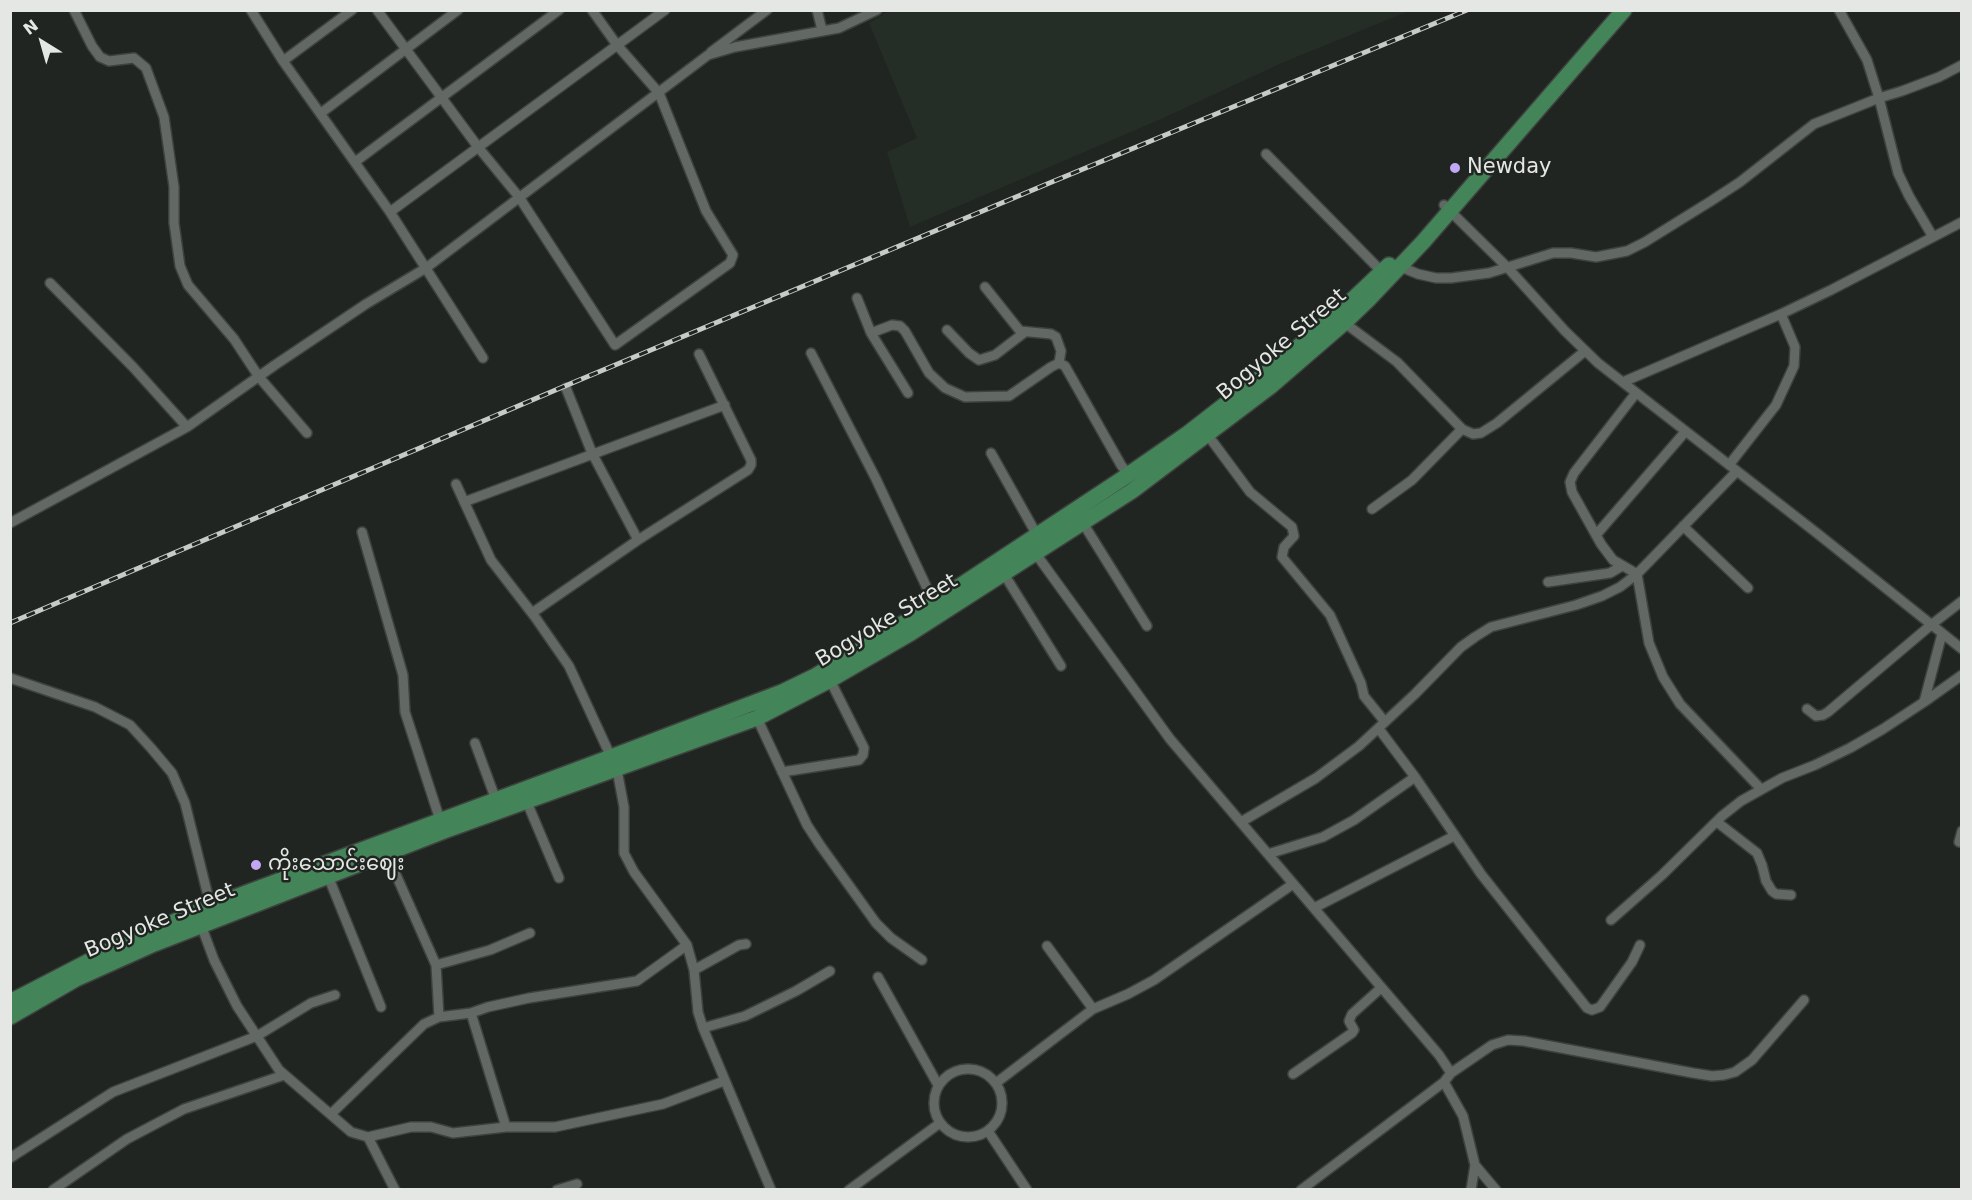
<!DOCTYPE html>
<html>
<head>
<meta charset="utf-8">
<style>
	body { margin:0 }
	#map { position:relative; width:1972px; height:1200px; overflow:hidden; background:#202521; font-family:"DejaVu Sans",sans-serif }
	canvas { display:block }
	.frame { position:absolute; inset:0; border:12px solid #e4e7e4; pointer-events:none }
	.north { position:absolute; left:12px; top:12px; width:60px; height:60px; -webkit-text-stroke:4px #202521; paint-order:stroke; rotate:323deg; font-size:16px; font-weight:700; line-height:24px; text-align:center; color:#e4e7e4 }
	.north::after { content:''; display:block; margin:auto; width:21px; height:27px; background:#e4e7e4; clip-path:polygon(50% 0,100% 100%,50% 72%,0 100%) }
</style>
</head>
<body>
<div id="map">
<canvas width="1972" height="1200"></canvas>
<div class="frame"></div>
<div class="north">N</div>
</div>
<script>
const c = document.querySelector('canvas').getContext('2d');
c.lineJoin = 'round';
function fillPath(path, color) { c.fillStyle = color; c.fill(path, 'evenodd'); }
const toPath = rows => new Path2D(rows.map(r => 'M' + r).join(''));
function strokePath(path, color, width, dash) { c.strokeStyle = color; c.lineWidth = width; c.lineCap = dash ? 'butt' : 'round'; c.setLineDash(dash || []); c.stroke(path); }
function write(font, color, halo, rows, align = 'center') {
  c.font = font + ' "DejaVu Sans","Noto Sans Myanmar",sans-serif'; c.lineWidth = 5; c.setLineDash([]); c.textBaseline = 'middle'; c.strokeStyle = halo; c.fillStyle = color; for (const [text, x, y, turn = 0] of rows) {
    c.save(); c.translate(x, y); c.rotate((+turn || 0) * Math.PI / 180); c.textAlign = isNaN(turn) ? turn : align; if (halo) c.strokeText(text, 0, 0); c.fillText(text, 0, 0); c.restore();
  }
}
const built = toPath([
	[888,11,888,10,1409,11,1284,62,1161,119,910,227,887,152,917,138,869,23]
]);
const street = toPath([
	[74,10,92,46,100,57,109,61,134,58,146,68,164,117,174,187,174,223,180,266,188,285,234,339,259,377,307,433],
	[251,10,283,61,390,212,483,358],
	[377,10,478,147,519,197,615,345,730,263,733,255,706,211,659,93,617,45,592,10],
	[817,10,822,30],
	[1839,10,1867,60,1879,98,1898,173,1909,196,1933,237],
	[711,52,767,10],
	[283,61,352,10],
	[321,113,458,10],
	[1266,154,1385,275],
	[355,162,559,10],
	[1444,205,1508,268,1565,331,1598,363,1818,534,1962,649],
	[390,212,665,10],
	[1396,265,1418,274,1436,278,1451,278,1489,273,1553,253,1571,253,1596,257,1627,251,1645,242,1711,201,1740,182,1814,124,1879,98,1902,91,1939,77,1962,65],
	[50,283,133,367,187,427],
	[985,287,1020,331,1051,334,1056,337,1061,351,1059,363],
	[857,298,871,333,908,393],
	[1342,321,1397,362,1462,429,1473,434,1481,433,1497,423,1585,351],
	[947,330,969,353,979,360,995,355,1025,332],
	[871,333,892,325,900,326,905,331,929,373,945,388,965,397,1009,396,1051,367,1059,363,1065,366,1121,465,1130,477],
	[811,353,876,479,934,603],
	[1623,382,1781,314,1831,290,1962,222],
	[566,388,592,453,638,540],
	[1636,393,1574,473,1570,482,1572,492,1601,544,1613,560,1637,574],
	[1207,434,1250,492,1292,527,1294,536,1284,547,1282,557,1330,615,1361,683,1364,696,1385,722],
	[991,453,1037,535],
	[1729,465,1776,405,1794,366,1795,347,1781,314],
	[456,484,491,560,535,617,569,666,617,770,624,807,624,853,634,872,687,945,694,970,698,1012,703,1028,771,1190],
	[464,502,725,405],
	[1372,509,1412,480,1462,429],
	[10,523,187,427,275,365,366,304,426,268,708,55,735,47,839,28,877,10],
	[1083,523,1147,626],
	[1683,526,1748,588],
	[362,532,403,675,405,712,441,823],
	[1596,535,1685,432],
	[1036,554,1170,739,1439,1055,1451,1073],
	[1004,574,1061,666],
	[1637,574,1649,643,1663,677,1680,704,1761,789],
	[1548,582,1610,573,1622,566],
	[532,613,638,540,748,470,751,465,751,460,699,354],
	[1942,634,1924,702,1962,675],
	[10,678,95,707,130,725,151,748,172,773,185,803,211,908],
	[1807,709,1816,716,1823,715,1828,712,1931,625,1962,601],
	[757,718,807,825,820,845,876,923,891,938,922,960],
	[1379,729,1415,777,1481,874,1587,1008,1592,1010,1600,1007,1632,962,1640,945],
	[475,743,496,800],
	[782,772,859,760,863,755,864,748,830,680],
	[526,800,559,878],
	[1241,822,1316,778,1359,746,1415,694,1461,647,1475,637,1491,627,1576,605,1602,596,1620,587,1637,574,1737,471],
	[1717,822,1757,853,1762,865,1766,881,1772,891,1776,894,1791,895],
	[1959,842,1962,831],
	[385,850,436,965,439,1017],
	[1268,854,1323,837,1354,820,1415,777],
	[328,876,381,1007],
	[1314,908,1454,836],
	[1611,920,1662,875,1722,816,1741,801,1782,778,1815,765,1850,748,1883,729,1924,702],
	[201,925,214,960,237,1006,279,1070,351,1132,368,1137,395,1190],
	[436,965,490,950,530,933],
	[694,970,739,945,746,944],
	[878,977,938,1085],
	[1093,1009,1128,994,1154,980,1293,884],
	[471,1013,506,1127],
	[703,1028,745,1016,796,991,830,971],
	'934 1103a34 34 0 1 1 68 0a34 34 0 1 1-68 0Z',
	[1293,1074,1352,1033,1354,1030,1349,1021,1352,1014,1381,988],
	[1444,1082,1463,1116,1475,1165,1496,1190],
	[996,1083,1093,1009,1047,946],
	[331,1114,424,1024,439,1017,471,1013,488,1007,529,998,637,981,687,945],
	[988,1131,1027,1190],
	[368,1137,411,1127,431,1127,453,1133,506,1127,555,1127,663,1104,724,1081],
	[10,1158,113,1092,257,1036,311,1003,335,995],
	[53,1190,127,1139,184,1109,284,1075],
	[557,1190,577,1184],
	[849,1190,940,1123],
	[1301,1190,1444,1082,1451,1073,1492,1045,1508,1040,1524,1041,1693,1073,1712,1076,1724,1075,1735,1072,1752,1060,1804,1000],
	[1471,1190,1475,1165]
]);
const primary = toPath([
	[10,1002,124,943,211,906,611,757,782,692,815,676,890,632,1122,479,1187,434,1290,354,1349,303,1389,265],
	[10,1017,76,979,154,944,444,831,757,718,830,680,911,633,1132,491,1271,386,1344,323,1368,300,1423,242,1624,10]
]);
const rail = toPath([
	[10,623,565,386,1047,184,1467,10]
]);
const markers = [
	[1455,168,6,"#c2a8f3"],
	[256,865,6,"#c2a8f3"]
];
const poiNames = [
	["Newday",1467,168],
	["ကိုးသောင်းဈေး",268,865]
];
const streetNames = [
	["Bogyoke Street",1282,345,-40],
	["Bogyoke Street",887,621,-31],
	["Bogyoke Street",160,921,-23]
];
fillPath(built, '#242e26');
strokePath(street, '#3e423e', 12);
strokePath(primary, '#3e423e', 18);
strokePath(street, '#626863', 9);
strokePath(primary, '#438559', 15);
strokePath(rail, '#c7cac7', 5);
strokePath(rail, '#202521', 3, [9]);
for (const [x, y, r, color] of markers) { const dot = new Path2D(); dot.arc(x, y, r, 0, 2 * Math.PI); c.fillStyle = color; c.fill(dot); strokePath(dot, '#202521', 2); }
write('21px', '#e4e7e4', '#202521', poiNames, 'left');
write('21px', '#e4e7e4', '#202521', streetNames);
</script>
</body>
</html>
